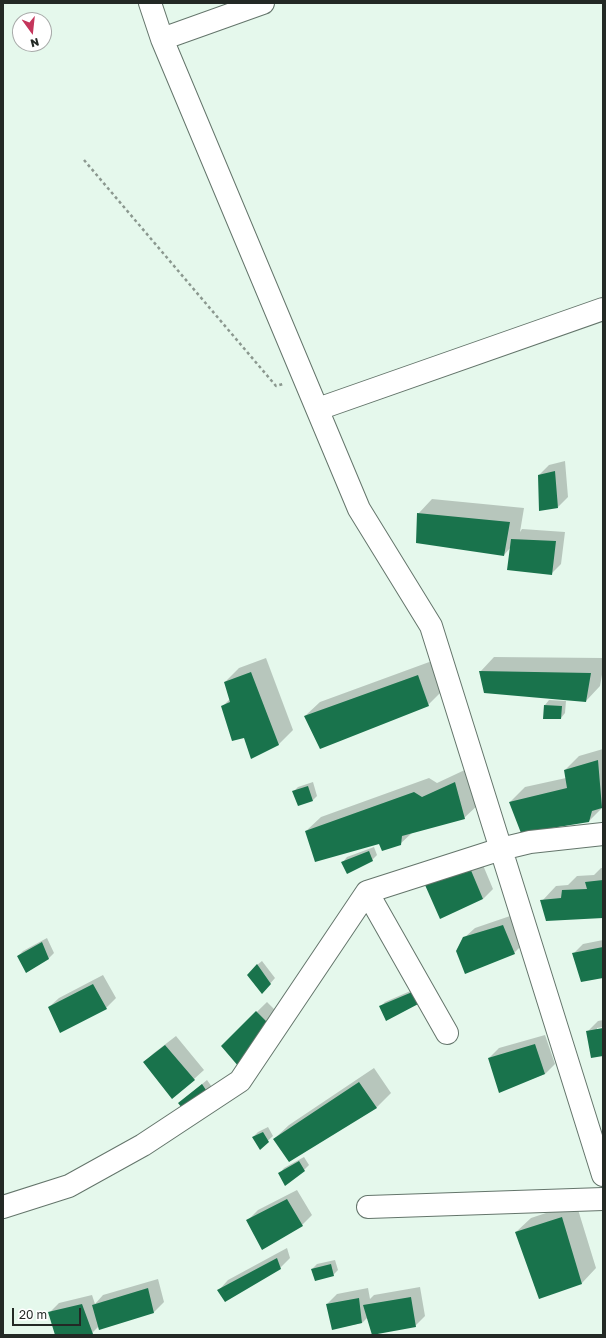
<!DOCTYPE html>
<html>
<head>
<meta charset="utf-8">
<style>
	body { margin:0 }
	#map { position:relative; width:606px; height:1338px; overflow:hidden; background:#e5f8ec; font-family:"Golos Text",sans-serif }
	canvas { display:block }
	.frame { position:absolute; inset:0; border:4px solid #232925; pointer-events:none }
	.north { position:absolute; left:12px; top:12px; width:40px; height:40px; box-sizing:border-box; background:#fff; border:1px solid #a7a9a8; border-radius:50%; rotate:165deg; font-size:11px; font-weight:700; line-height:16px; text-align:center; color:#232925 }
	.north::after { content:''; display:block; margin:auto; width:14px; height:18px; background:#c4355b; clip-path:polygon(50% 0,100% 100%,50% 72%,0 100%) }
	.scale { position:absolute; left:12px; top:1308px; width:69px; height:18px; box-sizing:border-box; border:2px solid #232925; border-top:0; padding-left:5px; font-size:12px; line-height:14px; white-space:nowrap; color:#232925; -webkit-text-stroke:3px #fff; paint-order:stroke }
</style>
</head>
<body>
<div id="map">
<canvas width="606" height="1338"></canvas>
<div class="frame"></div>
<div class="north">N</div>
<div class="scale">20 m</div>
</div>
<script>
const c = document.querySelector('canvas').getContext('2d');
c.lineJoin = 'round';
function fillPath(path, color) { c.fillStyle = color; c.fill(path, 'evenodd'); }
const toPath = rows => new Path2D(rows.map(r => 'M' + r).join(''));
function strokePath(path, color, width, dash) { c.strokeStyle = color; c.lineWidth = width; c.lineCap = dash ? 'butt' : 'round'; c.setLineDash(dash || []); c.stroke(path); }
const shadow = toPath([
	[565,461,568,497,558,507,539,475,549,465],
	[432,499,524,508,520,532,522,529,565,532,561,564,551,574,511,547,504,555,418,514],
	[494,657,603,658,603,669,600,686,586,701,480,672],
	[266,658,293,730,278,745,244,737,222,707,230,699,225,682,239,668],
	[432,661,442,691,428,705,305,716,320,702],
	[549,700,566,701,565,713,561,718,545,705],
	[603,749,603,807,589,821,510,802,525,787,566,778,565,770,579,756],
	[469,768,479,804,464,818,413,832,400,844,379,843,306,831,321,817,429,778,437,783],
	[313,782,317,796,313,800,293,792,298,787],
	[374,847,377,855,372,860,343,862,347,857],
	[480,858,493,889,483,899,426,885,436,875],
	[601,868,603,868,603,917,542,901,556,886,568,885,577,876,594,875],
	[513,915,524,943,514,953,464,938,475,928],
	[47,938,54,953,49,958,27,972,18,956,23,951],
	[603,940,603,977,573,954,583,944],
	[262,961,275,978,262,993,257,965],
	[103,975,116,998,106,1008,61,1031,49,1007,59,998],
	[422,986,386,1019,380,1007,385,1002],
	[267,1002,278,1013,277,1022,222,1046],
	[603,1020,603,1027,597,1028,597,1030,603,1029,603,1055,588,1031,598,1021],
	[545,1035,555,1064,545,1074,500,1091,489,1058,499,1048],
	[176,1036,204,1070,194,1079,144,1062,154,1053],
	[374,1068,391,1093,377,1107,289,1160,274,1139,289,1125],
	[207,1080,212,1087,207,1092,185,1098],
	[268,1127,273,1136,260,1148,253,1137,258,1132],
	[304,1157,309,1165,304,1170,280,1173,284,1168],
	[297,1190,312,1215,302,1225,248,1220,258,1210],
	[576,1203,596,1268,582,1283,540,1297,516,1232,531,1218],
	[287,1248,290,1258,280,1268,219,1290,228,1280],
	[335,1260,338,1270,333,1275,312,1269,317,1264],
	[158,1279,164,1302,154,1312,99,1326,92,1333,84,1335,56,1335,49,1313,59,1303,92,1295,95,1304,103,1295],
	[420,1287,425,1316,415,1326,368,1317,362,1323,333,1329,327,1304,337,1294,368,1288,370,1299,374,1295]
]);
const building = toPath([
	[555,471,558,508,539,511,538,475],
	[417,513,510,522,504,556,416,543],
	[511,539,556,541,552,575,507,570],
	[479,671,591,673,586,702,484,693],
	[251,672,279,745,251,759,244,738,232,741,221,706,230,702,224,682],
	[418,675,429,706,320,749,304,716],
	[544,705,562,706,561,719,543,719],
	[598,760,602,808,592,811,589,822,521,833,509,802,567,788,564,770],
	[455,782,465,819,402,836,401,845,382,851,379,844,315,862,305,831,414,792,422,797],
	[308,786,313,801,298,806,292,791],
	[369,851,373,861,347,874,341,862],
	[470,868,483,899,440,919,425,885],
	[603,880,603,918,546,921,540,900,561,898,562,890,587,889,585,882],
	[503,925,515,954,465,974,456,951,463,937],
	[42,942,49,959,26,973,17,956],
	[603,947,603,978,581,982,572,953],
	[257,964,271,984,262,994,247,975],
	[93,984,107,1009,60,1033,48,1007],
	[417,990,422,1002,386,1021,379,1006],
	[256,1011,268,1023,239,1067,221,1046],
	[603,1028,603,1056,591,1058,586,1031],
	[535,1044,545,1074,499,1093,488,1058],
	[165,1045,195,1080,172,1099,143,1062],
	[359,1082,377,1108,289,1162,273,1139],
	[202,1084,208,1093,186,1113,178,1103],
	[263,1132,269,1142,260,1150,252,1137],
	[299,1161,305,1171,285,1186,278,1173],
	[287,1199,303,1226,262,1250,246,1220],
	[562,1217,582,1284,539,1299,515,1232],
	[277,1258,281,1269,225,1302,217,1290],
	[331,1264,334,1276,315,1281,311,1269],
	[148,1288,154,1313,99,1330,92,1305],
	[411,1297,416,1327,372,1335,363,1305],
	[359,1298,362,1323,332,1330,326,1304],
	[82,1304,93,1334,88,1335,55,1335,48,1312]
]);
const path = toPath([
	[84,160,276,386,283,384]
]);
const minor = toPath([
	[150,3,162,39,359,509,431,626,603,1175],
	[162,39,263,3],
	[318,409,603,309],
	[367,892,447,1033],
	[3,1207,69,1186,143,1145,240,1081,367,892,501,849,530,842,603,834],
	[368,1207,603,1199]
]);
fillPath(shadow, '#0003');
fillPath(building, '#19734c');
strokePath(minor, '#64756b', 24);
strokePath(path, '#8b988f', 2.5, [3, 3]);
strokePath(minor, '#fff', 22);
</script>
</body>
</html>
